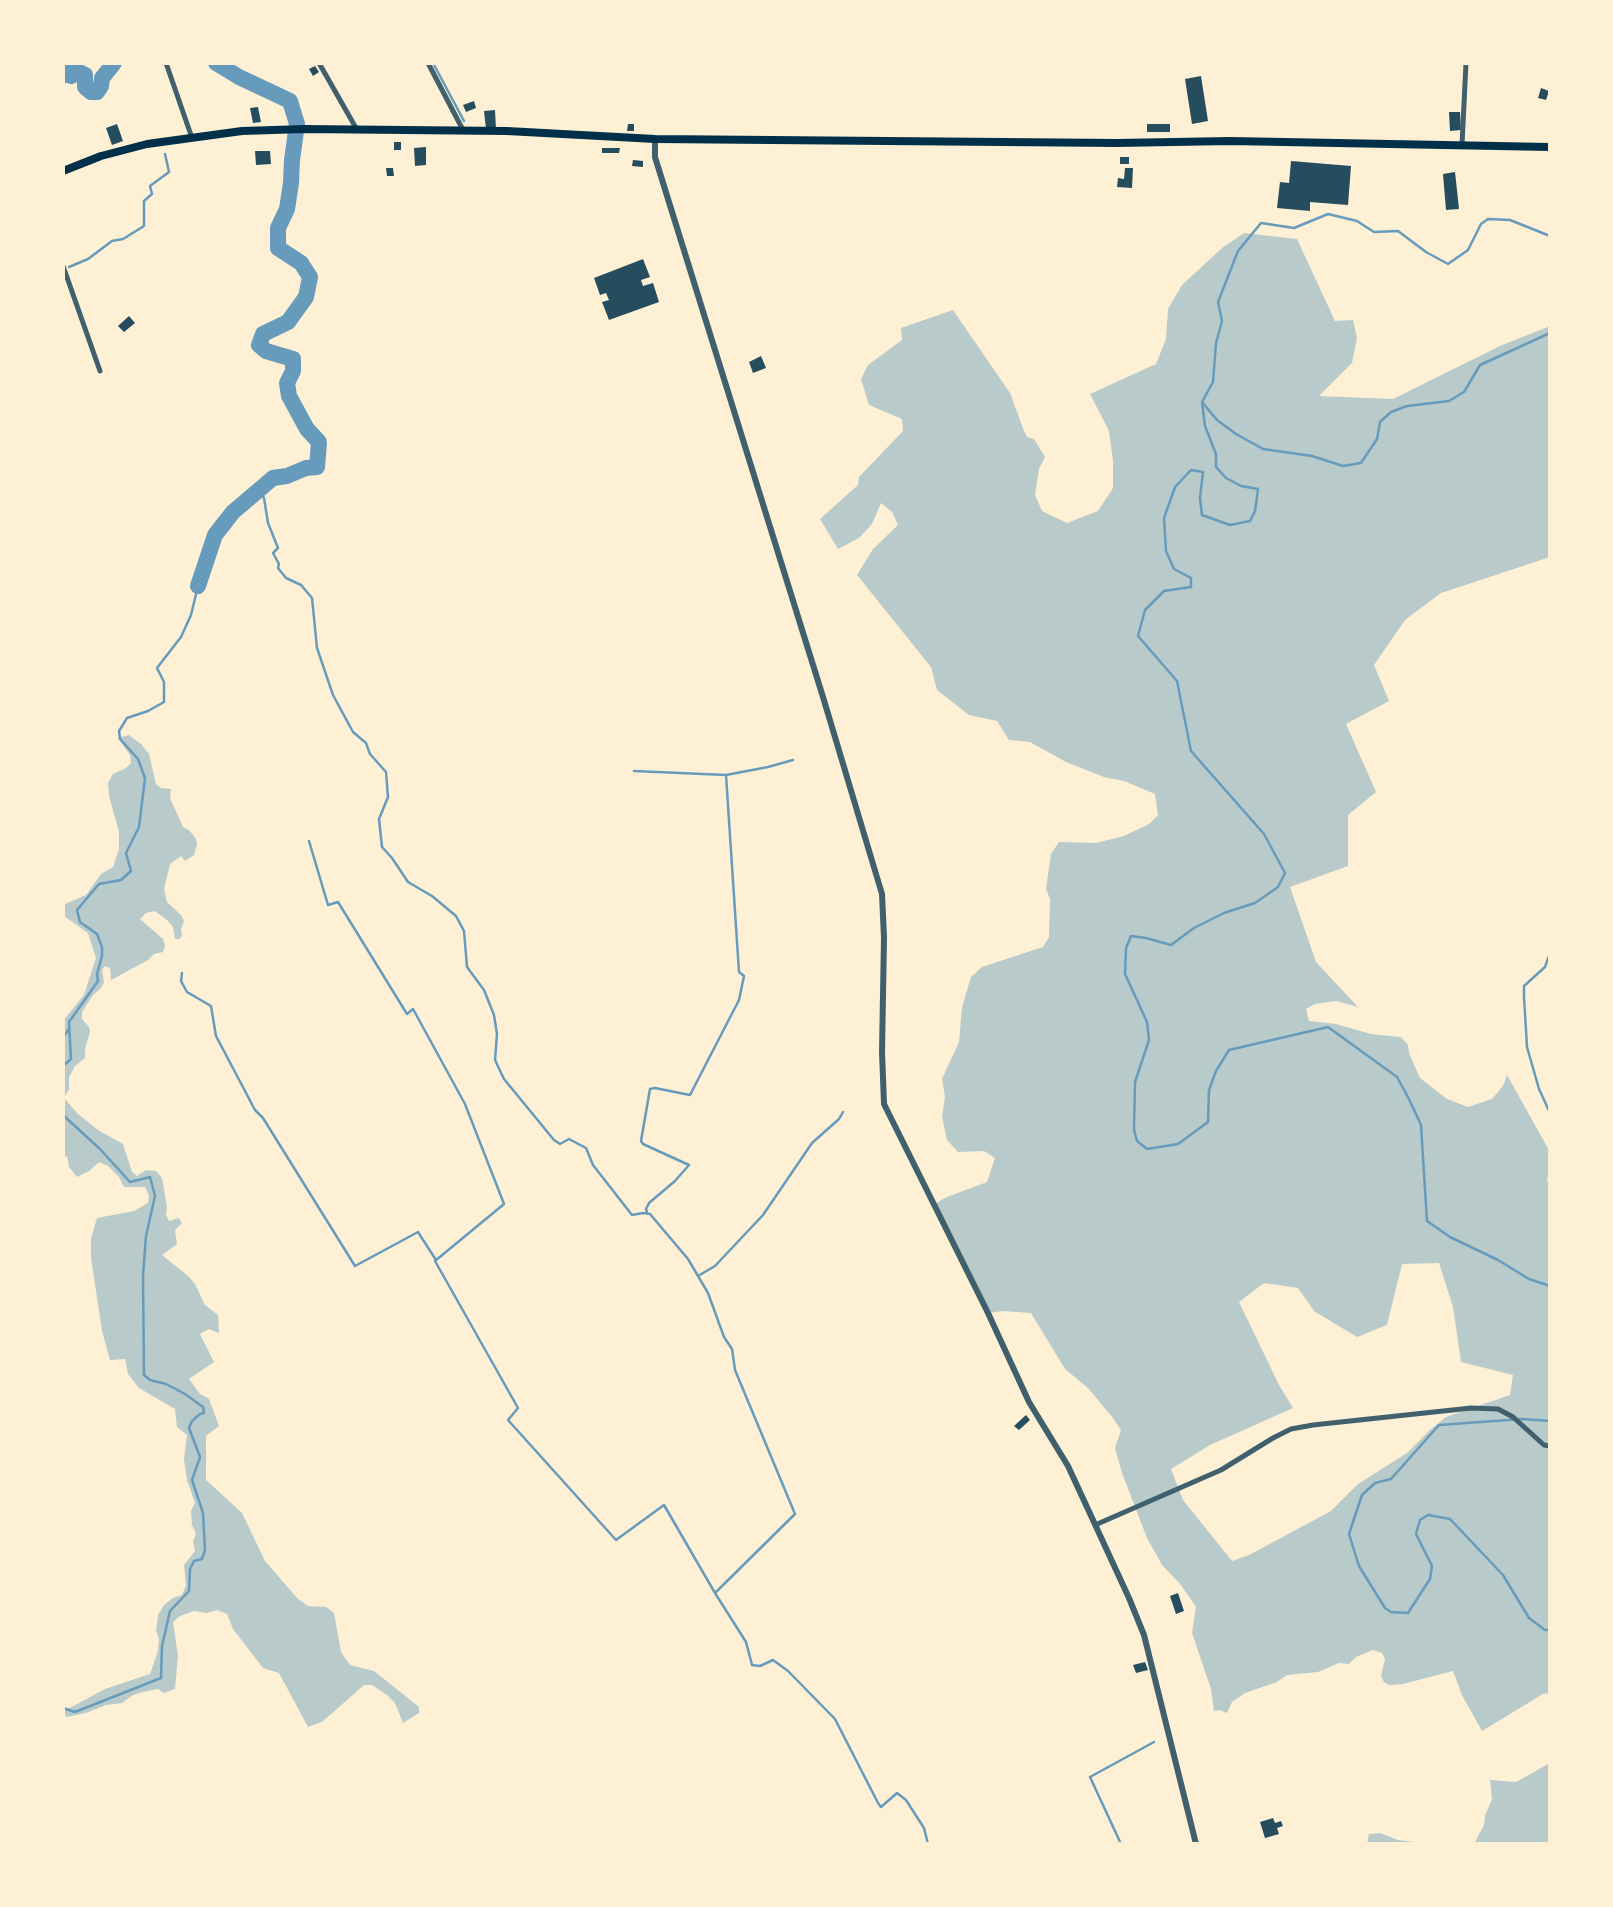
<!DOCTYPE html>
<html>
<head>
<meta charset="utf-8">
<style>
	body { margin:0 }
	#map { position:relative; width:1613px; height:1907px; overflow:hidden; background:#fdf0d5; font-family:"PT Sans",sans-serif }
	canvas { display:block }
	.frame { position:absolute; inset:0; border:65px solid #fdf0d5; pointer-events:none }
</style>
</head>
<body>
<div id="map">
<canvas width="1613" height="1907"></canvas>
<div class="frame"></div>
</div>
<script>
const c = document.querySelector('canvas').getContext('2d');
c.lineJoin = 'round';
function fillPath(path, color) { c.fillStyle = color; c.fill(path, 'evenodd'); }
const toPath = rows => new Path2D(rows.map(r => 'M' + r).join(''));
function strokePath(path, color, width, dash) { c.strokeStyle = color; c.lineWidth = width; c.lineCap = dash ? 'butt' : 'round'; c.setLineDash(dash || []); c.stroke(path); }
const green = toPath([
	[1244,233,1297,239,1335,321,1353,320,1357,338,1352,363,1319,396,1393,399,1500,346,1550,326,1550,557,1441,593,1405,620,1374,665,1389,701,1346,724,1376,792,1348,815,1348,866,1290,887,1316,962,1358,1007,1336,1001,1315,1004,1306,1009,1309,1021,1336,1024,1371,1034,1401,1037,1408,1045,1409,1053,1420,1078,1447,1099,1468,1107,1492,1099,1503,1086,1507,1075,1550,1152,1550,1167,1547,1180,1550,1183,1550,1693,1543,1694,1482,1731,1462,1695,1453,1671,1403,1684,1389,1685,1384,1682,1381,1676,1385,1659,1382,1653,1373,1650,1356,1657,1349,1664,1339,1663,1318,1672,1287,1675,1277,1682,1245,1693,1232,1702,1227,1713,1220,1710,1214,1711,1211,1689,1192,1633,1196,1607,1181,1585,1162,1565,1147,1538,1122,1473,1115,1448,1121,1430,1113,1418,1088,1388,1065,1369,1031,1313,1003,1311,988,1313,933,1205,947,1197,987,1182,995,1158,984,1151,958,1152,947,1140,942,1117,945,1097,942,1079,959,1042,962,1007,971,977,982,967,1043,947,1049,937,1050,899,1046,889,1051,854,1059,842,1096,843,1124,836,1149,824,1158,815,1155,794,1124,781,1104,777,1066,762,1030,742,1009,740,997,721,969,715,937,690,931,667,857,575,873,549,898,525,892,512,881,503,872,524,859,538,838,549,820,519,858,485,859,477,903,431,902,419,869,405,861,379,868,365,902,340,901,328,953,310,1010,393,1024,431,1027,437,1034,439,1045,457,1039,469,1035,495,1042,511,1067,523,1098,511,1113,488,1113,461,1109,431,1090,394,1156,364,1166,339,1168,309,1182,285,1222,248],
	[1439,1263,1453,1307,1461,1362,1513,1375,1510,1395,1446,1417,1430,1430,1407,1453,1358,1484,1331,1511,1249,1555,1232,1561,1183,1500,1171,1469,1210,1445,1293,1408,1279,1385,1239,1302,1264,1283,1298,1288,1314,1311,1357,1337,1387,1325,1402,1264],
	[129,735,141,744,149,754,156,784,161,788,171,789,170,798,183,827,189,830,196,839,197,845,194,855,185,861,181,856,170,864,164,889,167,902,181,915,184,921,181,929,182,935,180,939,175,939,173,927,167,920,155,911,146,913,140,919,163,939,165,946,163,952,154,954,148,960,111,980,110,968,105,966,102,970,104,983,100,989,93,995,82,1012,82,1019,89,1027,90,1032,85,1049,85,1058,75,1066,69,1077,69,1089,64,1098,78,1114,98,1130,123,1144,132,1172,137,1176,146,1170,156,1171,162,1178,167,1207,166,1215,169,1221,179,1218,182,1223,175,1230,177,1244,162,1255,188,1276,195,1284,205,1305,218,1315,219,1333,209,1329,200,1334,214,1362,189,1379,200,1394,209,1399,219,1426,206,1436,206,1480,242,1513,265,1561,298,1599,308,1606,326,1607,334,1613,341,1652,350,1665,374,1671,419,1707,419,1713,403,1723,395,1703,387,1695,372,1685,364,1685,322,1722,308,1727,279,1673,263,1668,233,1629,227,1614,217,1610,207,1613,194,1611,180,1616,173,1622,178,1656,175,1689,164,1693,158,1689,143,1692,133,1695,122,1703,106,1705,86,1713,66,1717,64,1711,105,1689,150,1674,158,1651,159,1639,156,1631,158,1615,164,1605,173,1598,182,1595,186,1585,184,1565,195,1551,193,1541,196,1534,192,1525,191,1511,195,1503,187,1480,184,1459,187,1435,177,1427,175,1409,139,1388,128,1374,125,1359,110,1360,102,1331,91,1258,91,1239,97,1218,134,1211,148,1203,149,1196,145,1187,124,1187,119,1177,108,1166,99,1162,89,1171,77,1177,69,1167,67,1156,63,1158,63,1021,84,995,96,958,88,933,64,916,63,905,86,895,101,874,113,867,119,849,119,832,109,796,108,783,113,774,126,768,131,763,130,755,118,738],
	[1550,1763,1550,1844,1474,1844,1484,1825,1485,1816,1492,1799,1490,1780,1516,1782],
	[1380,1833,1398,1840,1430,1844,1367,1844,1369,1834]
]);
const stream = toPath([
	[433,63,464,121],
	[216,64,218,63],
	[63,84,71,76],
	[1550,236,1510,220,1488,219,1481,224,1468,250,1448,264,1426,252,1398,231,1374,232,1357,221,1328,214,1294,228,1261,223,1238,251,1218,302,1222,321,1216,343,1213,382,1202,402,1205,426,1216,454,1216,467,1226,478,1241,486,1258,489,1255,511,1250,521,1230,525,1202,515,1200,498,1203,472,1191,470,1175,487,1164,518,1166,551,1174,569,1191,578,1191,587,1164,591,1145,610,1138,636,1177,681,1191,751,1264,834,1285,873,1278,887,1255,903,1224,913,1194,928,1171,945,1146,938,1131,936,1126,948,1125,974,1147,1022,1149,1040,1135,1082,1134,1130,1137,1141,1147,1149,1178,1144,1208,1122,1209,1090,1216,1071,1229,1050,1328,1027,1397,1077,1409,1099,1421,1125,1427,1221,1450,1237,1498,1260,1529,1279,1550,1286],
	[69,267,88,259,112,241,123,239,144,226,144,201,152,194,150,186,169,172,165,154],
	[1202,402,1217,420,1236,434,1263,449,1312,456,1343,466,1361,463,1377,439,1380,422,1391,412,1407,406,1449,401,1464,392,1480,365,1550,333],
	[258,489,264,498,268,523,278,548,273,553,279,564,278,568,286,578,301,585,312,598,317,648,333,695,353,732,366,743,370,754,386,772,388,797,379,819,382,847,392,858,408,882,432,896,456,916,464,931,467,967,484,990,494,1015,497,1034,495,1060,504,1079,554,1140,560,1144,569,1139,586,1148,593,1165,632,1215,643,1213,650,1214,677,1246,688,1259,708,1293,724,1337,732,1349,735,1370,795,1514,715,1593,746,1642,752,1665,760,1666,773,1660,788,1671,835,1719,878,1803,881,1807,897,1793,906,1800,924,1828,928,1844],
	[634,771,726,775,739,972,744,976,739,1000,690,1095,655,1088,650,1089,641,1141,643,1144,689,1165,675,1181,649,1203,646,1209,647,1212],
	[726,775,768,767,793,760],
	[309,841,328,905,338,902,407,1014,413,1009,465,1104,504,1204,435,1261,518,1408,508,1420,616,1540,664,1505,715,1593],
	[1550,953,1545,967,1524,986,1524,997,1527,1047,1539,1089,1550,1113],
	[182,973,181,981,187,992,211,1006,216,1036,255,1110,263,1118,355,1266,418,1232,436,1260],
	[63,1037,69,1029],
	[63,1066,71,1059,69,1022,98,981,97,974,102,956,102,947,97,934,80,922,77,910,99,884,121,880,131,871,126,853,139,827,145,778,138,759,120,739,119,731,127,718,148,711,164,702,164,682,157,668,181,637,191,615,198,586],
	[63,1115,100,1149,130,1182,150,1177,155,1196,146,1236,143,1275,144,1375,150,1380,166,1384,185,1394,203,1407,204,1413,200,1414,192,1421,189,1428,200,1457,192,1480,203,1513,205,1550,202,1559,194,1561,190,1569,189,1591,170,1611,162,1646,161,1678,75,1712,63,1708],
	[698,1276,715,1266,763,1215,812,1143,839,1119,843,1112],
	[1550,1421,1522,1419,1439,1425,1391,1479,1375,1483,1362,1495,1349,1534,1359,1566,1385,1608,1391,1612,1408,1613,1430,1579,1432,1566,1416,1534,1420,1520,1428,1515,1450,1519,1503,1575,1529,1618,1545,1630,1550,1630],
	[1121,1844,1090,1777,1154,1742]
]);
const river = toPath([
	[67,63,71,76,79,72,85,75,85,87,91,92,97,92,101,86,102,78,114,63],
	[198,586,215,535,233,512,273,478,287,476,306,468,317,467,319,442,307,429,289,396,287,383,293,371,293,359,266,351,259,345,263,334,288,322,306,297,310,277,301,263,278,248,278,228,287,209,291,183,292,160,297,124,290,101,239,77,216,63]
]);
const building = toPath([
	[315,66,319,72,313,76,309,69],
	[1201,76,1208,121,1192,124,1185,79],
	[1541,88,1549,91,1546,100,1538,98],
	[474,101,476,108,466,112,463,105],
	[258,107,261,122,253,123,250,108],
	[495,110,496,129,486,129,484,111],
	[1449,112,1460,112,1461,130,1450,131],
	[117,124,123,141,112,145,106,128],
	[628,124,634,124,634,131,627,131],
	[1147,124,1170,124,1170,132,1147,132],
	[394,142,401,142,401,150,394,150],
	[426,147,426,165,415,166,414,148],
	[602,148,620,148,619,153,602,153],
	[255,151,270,151,271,164,256,165],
	[1120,157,1129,157,1129,164,1120,164],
	[633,160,643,161,643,167,632,166],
	[1291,161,1351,166,1348,205,1310,202,1310,211,1277,208,1280,182,1289,183],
	[386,168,393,168,394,176,387,176],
	[1125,168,1133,168,1132,188,1117,187,1118,178,1124,179],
	[1455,172,1459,209,1446,210,1443,174],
	[643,259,650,277,641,280,643,286,653,283,659,302,609,320,602,302,609,300,606,293,600,295,594,278],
	[129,316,135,323,124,332,118,326],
	[761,356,766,368,753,373,749,362],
	[1026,1415,1030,1420,1019,1430,1014,1426],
	[1178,1593,1184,1611,1176,1614,1170,1596],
	[1145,1662,1148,1670,1136,1673,1133,1665],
	[1273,1818,1275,1823,1281,1821,1283,1826,1277,1828,1279,1834,1265,1838,1260,1822]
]);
const minor = toPath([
	[166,63,192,138],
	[319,63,356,128],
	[428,63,463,130],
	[1462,145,1466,63],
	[63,266,100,371],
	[1095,1525,1221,1470,1273,1438,1291,1429,1313,1425,1471,1408,1498,1409,1513,1417,1544,1445,1550,1446]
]);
const tertiary = toPath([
	[655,139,655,157,659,170,823,697,882,894,884,938,882,1052,884,1104,988,1313,1029,1402,1068,1466,1129,1598,1144,1635,1196,1844]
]);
const trunk = toPath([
	[63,171,101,156,147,144,242,131,304,129,507,131,655,139,1117,143,1230,141,1550,147]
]);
fillPath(green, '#b9caca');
strokePath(stream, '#669bbc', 2.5);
strokePath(river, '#669bbc', 16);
fillPath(building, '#264d5e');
strokePath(minor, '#3f606c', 5);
strokePath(tertiary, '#3f606c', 6);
strokePath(trunk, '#003049', 8);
</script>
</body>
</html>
